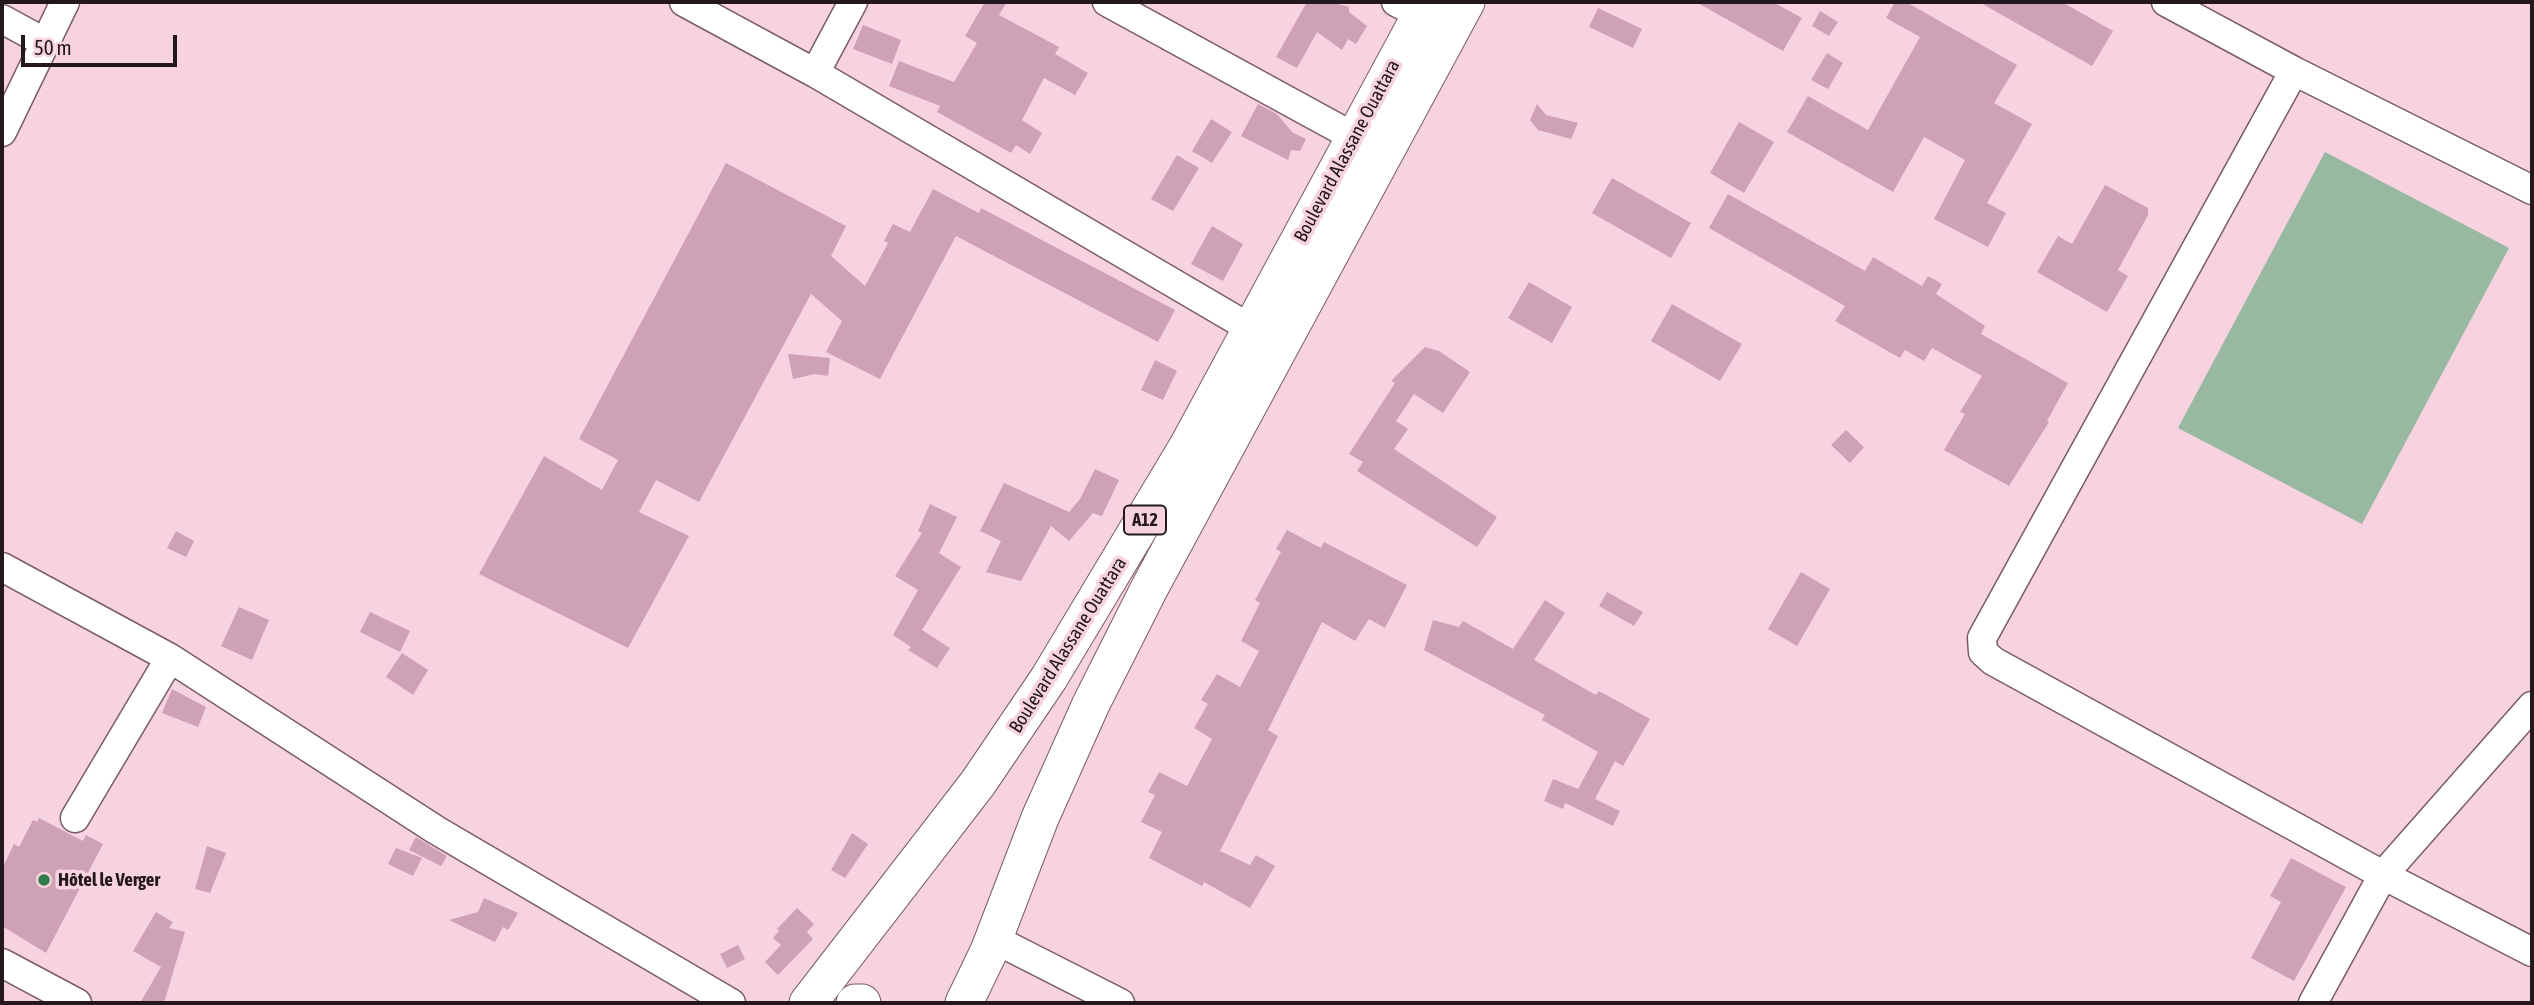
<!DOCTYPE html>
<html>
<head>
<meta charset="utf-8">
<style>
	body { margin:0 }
	#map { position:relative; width:2534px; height:1005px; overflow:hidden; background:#f7d3e2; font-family:"Asap Condensed",sans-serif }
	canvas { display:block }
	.frame { position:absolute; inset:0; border:4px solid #24171d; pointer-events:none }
	.scale { position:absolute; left:21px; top:35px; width:156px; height:32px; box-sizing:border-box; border:4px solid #24171d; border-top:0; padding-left:9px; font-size:21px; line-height:24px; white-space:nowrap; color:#24171d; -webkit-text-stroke:5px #f7d3e2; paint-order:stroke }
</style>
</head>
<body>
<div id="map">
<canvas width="2534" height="1005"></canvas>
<div class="frame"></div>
<div class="scale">50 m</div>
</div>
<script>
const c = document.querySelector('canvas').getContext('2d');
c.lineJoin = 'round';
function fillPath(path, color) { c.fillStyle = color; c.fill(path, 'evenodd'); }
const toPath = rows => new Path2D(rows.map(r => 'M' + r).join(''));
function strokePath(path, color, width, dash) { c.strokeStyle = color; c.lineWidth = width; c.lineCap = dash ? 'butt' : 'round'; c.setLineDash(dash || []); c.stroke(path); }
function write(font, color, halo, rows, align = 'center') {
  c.font = font + ' "Asap Condensed",sans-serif'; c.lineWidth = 7; c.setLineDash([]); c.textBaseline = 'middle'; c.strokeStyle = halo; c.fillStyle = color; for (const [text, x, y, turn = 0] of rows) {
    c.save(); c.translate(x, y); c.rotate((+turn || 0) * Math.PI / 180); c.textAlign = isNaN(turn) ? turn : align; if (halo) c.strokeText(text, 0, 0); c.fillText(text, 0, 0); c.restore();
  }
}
const green = toPath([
	[2325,152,2509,248,2362,524,2178,428]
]);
const building = toPath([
	[985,2,1007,2,999,15,1059,47,1055,54,1088,73,1075,95,1044,78,1022,120,1042,133,1030,154,1016,145,1011,153,937,112,940,106,889,86,899,61,954,82,977,43,965,36],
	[1307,2,1331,2,1349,7,1349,12,1367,26,1356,44,1348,39,1342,50,1317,32,1297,68,1276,57],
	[1696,2,1773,2,1802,18,1783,51],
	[1895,2,1906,2,2017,65,1994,103,2032,124,1987,203,2006,213,1988,247,1934,219,1965,160,1924,137,1893,192,1787,132,1808,96,1868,130,1920,37,1886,18],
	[1979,2,2062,2,2113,31,2092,66],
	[1598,8,1642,29,1633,48,1589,27],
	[1820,11,1838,22,1829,36,1812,26],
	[863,25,901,40,892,64,853,49],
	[1827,53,1843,63,1828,89,1811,80],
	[1258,104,1277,114,1292,132,1306,139,1300,151,1291,150,1288,160,1241,136],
	[1537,104,1546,115,1578,123,1571,139,1538,130,1530,120],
	[1211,119,1232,132,1212,163,1192,151],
	[1739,122,1774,142,1744,193,1710,173],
	[1177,155,1199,168,1173,211,1151,199],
	[726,163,846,226,831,256,865,286,888,243,884,241,893,224,910,232,933,189,979,213,981,208,1175,310,1158,342,956,236,880,379,826,352,842,321,811,294,699,502,656,480,639,512,689,536,628,648,479,574,544,456,602,490,618,460,579,439],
	[1612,178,1691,223,1671,258,1592,213],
	[2105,185,2148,208,2148,215,2118,270,2128,276,2107,312,2037,272,2058,236,2072,244],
	[1728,194,1865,271,1873,257,1922,286,1928,276,1942,284,1936,294,1985,326,1981,334,2068,383,2047,421,2049,422,2009,486,1944,450,1965,414,1960,412,1982,376,1932,348,1924,361,1905,350,1900,358,1835,321,1845,306,1709,228],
	[1212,226,1243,244,1223,281,1191,264],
	[1529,282,1572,307,1552,343,1508,318],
	[1672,304,1742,344,1720,381,1651,341],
	[1425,347,1439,351,1470,372,1443,413,1414,394,1396,421,1408,429,1394,449,1497,517,1477,547,1357,471,1363,462,1349,454,1395,383,1391,381],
	[788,354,830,358,828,376,815,374,793,379],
	[1155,360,1177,371,1163,400,1141,390],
	[1846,430,1864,447,1850,463,1831,445],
	[1095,469,1119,480,1102,516,1093,513,1069,541,1051,526,1021,581,986,572,1001,541,980,531,1004,483,1069,512,1080,499],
	[930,504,957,517,939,553,961,567,922,630,950,648,937,668,908,650,911,647,893,635,918,590,895,576,922,533,918,531],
	[1287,530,1321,548,1324,542,1407,585,1385,628,1369,619,1355,641,1322,622,1268,730,1278,736,1220,851,1250,865,1256,855,1275,866,1250,908,1204,882,1202,886,1149,858,1162,832,1141,822,1155,795,1148,792,1159,772,1187,786,1212,739,1194,728,1208,704,1201,700,1217,674,1240,687,1259,651,1241,641,1260,603,1255,600,1281,552,1276,549],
	[176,531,194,541,186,557,167,548],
	[1801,572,1830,589,1797,646,1768,629],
	[1607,592,1643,612,1634,626,1599,606],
	[1545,600,1565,613,1534,660,1596,695,1599,691,1650,719,1623,766,1615,761,1595,799,1620,811,1613,826,1565,803,1563,809,1544,801,1553,779,1578,789,1598,752,1542,720,1545,715,1424,650,1433,620,1459,627,1463,621,1513,649],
	[239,607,269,620,252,660,221,646],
	[370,612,410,631,400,652,360,632],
	[402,653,428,670,413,695,386,677],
	[172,689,206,707,198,727,162,713],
	[39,818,83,841,86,835,103,844,46,953,2,926,2,869,14,844,19,847,33,820,37,822],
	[852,833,868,844,845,878,831,870],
	[416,837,447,856,441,866,409,850],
	[207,846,226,853,210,893,195,889],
	[396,848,422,858,413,876,388,864],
	[2291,858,2346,887,2294,981,2251,958,2281,902,2270,896],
	[484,898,518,913,508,930,503,927,495,942,449,920,478,912],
	[797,908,814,924,807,932,813,939,778,975,765,962,781,945,773,938,779,931,777,929],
	[156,912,173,922,169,928,185,932,164,1003,140,1003,161,967,133,951],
	[738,945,745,959,727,968,720,954]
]);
const minor = toPath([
	[684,2,815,73,1267,338],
	[1107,2,1354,137],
	[1396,2,1437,23],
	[2166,2,2294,71,2532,190],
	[2,19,44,42],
	[2294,71,1982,638,1983,652,1993,661,2383,875,2532,952],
	[815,73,853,2],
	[2,132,65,2],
	[2,567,170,658,436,830,731,1003],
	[75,818,170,658],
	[994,939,1120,1003],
	[2,963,77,1003],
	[2313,1003,2383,875,2532,706]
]);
const major = toPath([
	[808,1003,978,783,1049,678,1188,446,1428,2],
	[855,1003,862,1003],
	[964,1003,989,951,1040,818,1091,704,1150,587,1466,2]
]);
const markers = [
	[44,880,7,"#2f7d4c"]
];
const shields = [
	[1145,520,42]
];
const shieldNames = [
	["A12",1145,520]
];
const streetNames = [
	["Boulevard Alassane Ouattara",1347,151,-62],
	["Boulevard Alassane Ouattara",1068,645,-58]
];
const poiNames = [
	["Hôtel le Verger",58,880]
];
fillPath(green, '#98b8a0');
fillPath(building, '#cfa1b5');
strokePath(minor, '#7a5b69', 31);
strokePath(major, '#7a5b69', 39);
strokePath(minor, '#fff', 28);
strokePath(major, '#fff', 37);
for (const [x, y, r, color] of markers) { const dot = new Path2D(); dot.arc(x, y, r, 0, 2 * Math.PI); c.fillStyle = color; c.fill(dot); strokePath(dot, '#f7d3e2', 2.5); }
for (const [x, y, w] of shields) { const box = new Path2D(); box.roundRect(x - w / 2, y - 14.5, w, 29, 5); c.fillStyle = '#f7d3e2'; c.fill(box); strokePath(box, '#24171d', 2); }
write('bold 18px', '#24171d', null, shieldNames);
write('19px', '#24171d', '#f7d3e2', streetNames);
write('bold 19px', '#24171d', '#f7d3e2', poiNames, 'left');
</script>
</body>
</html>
